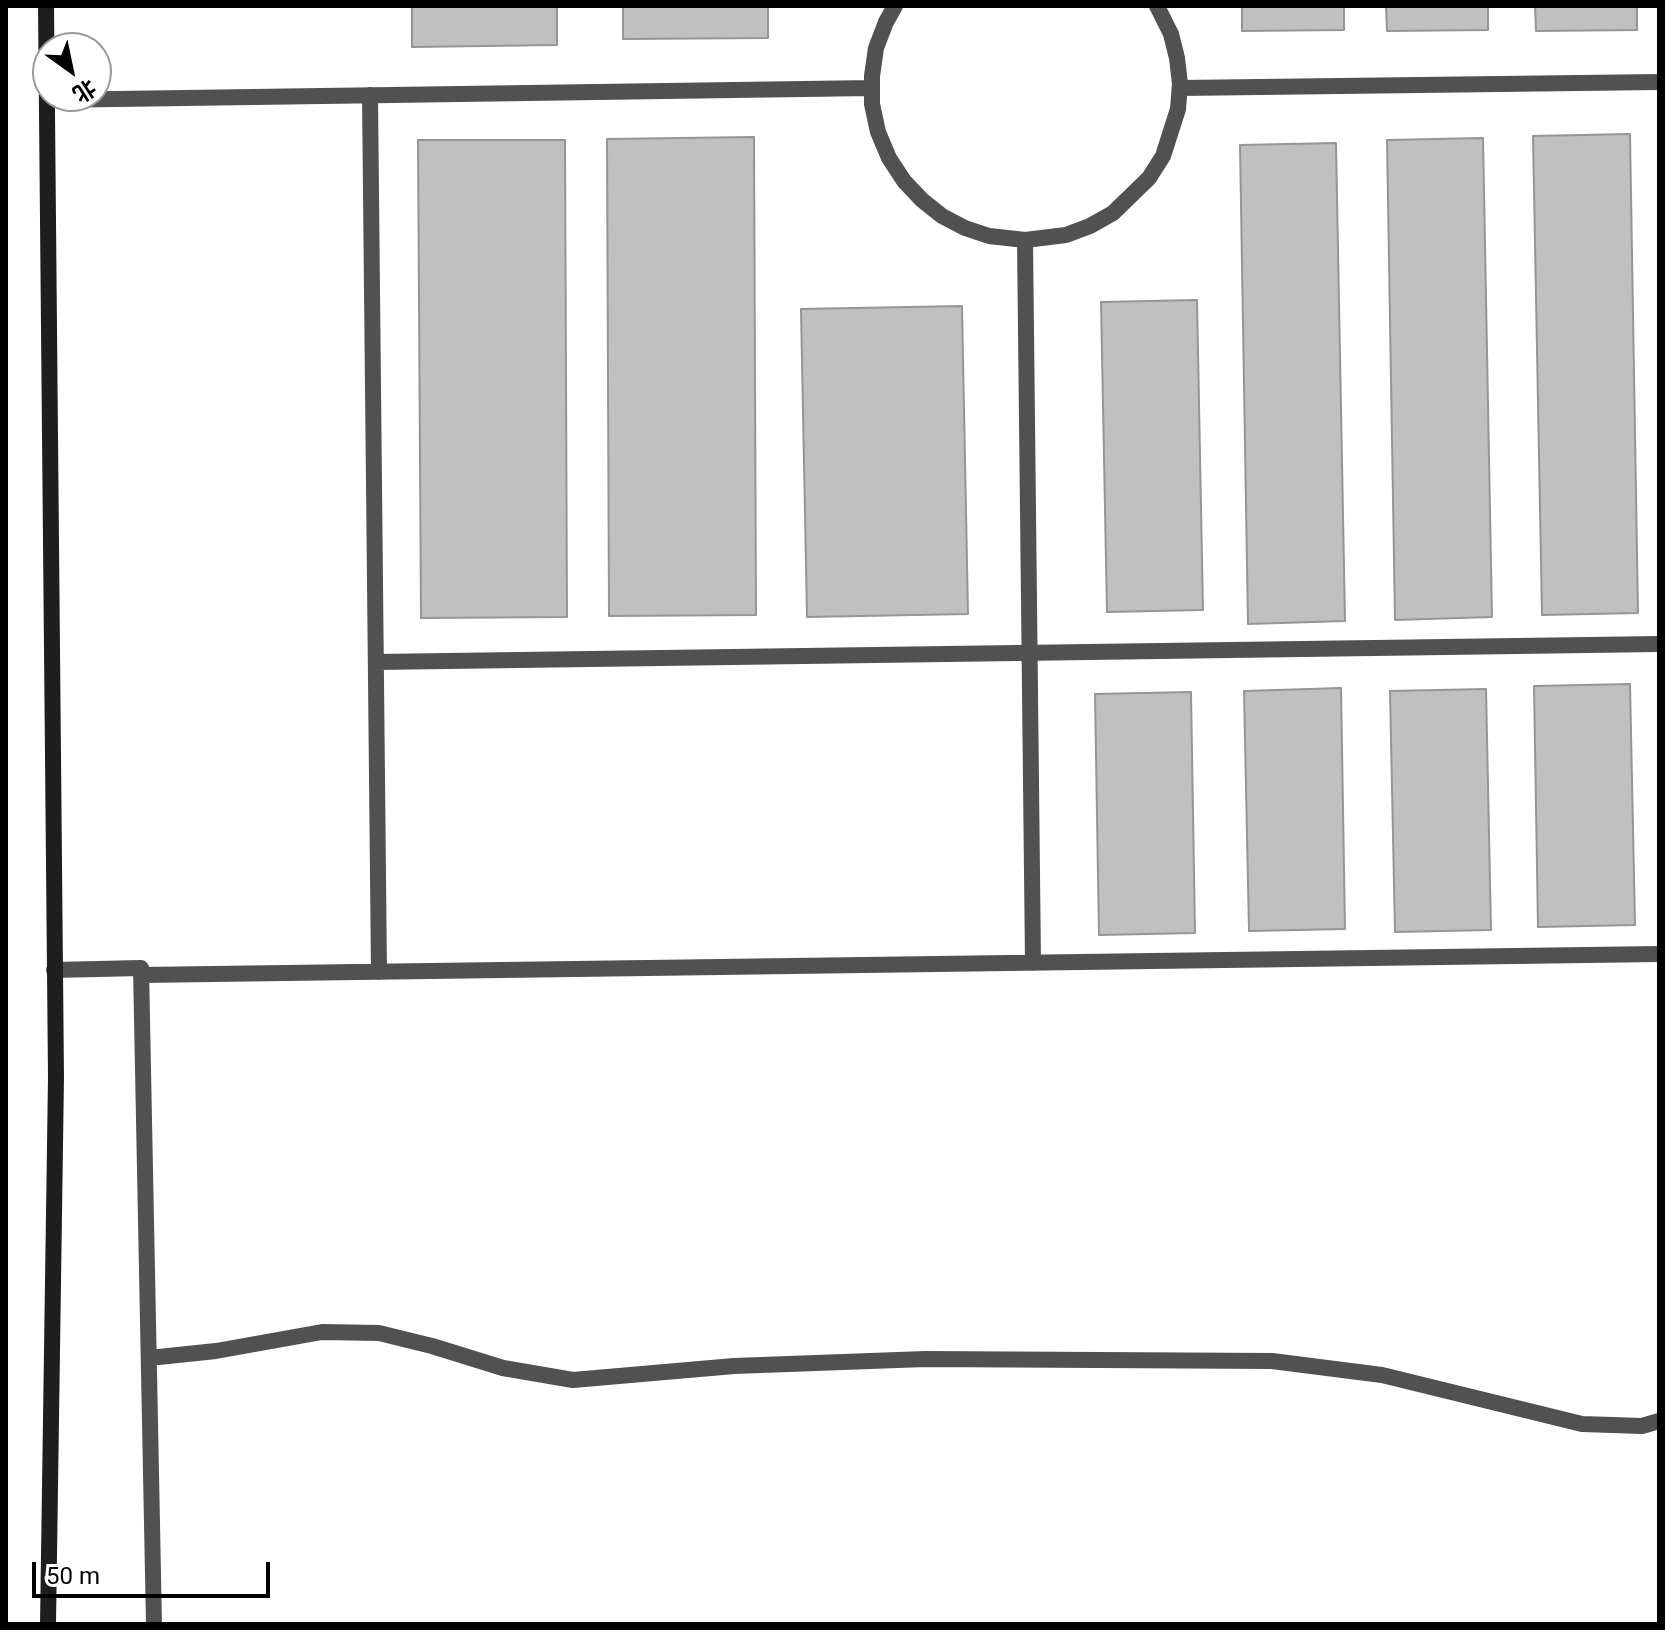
<!DOCTYPE html>
<html>
<head>
<meta charset="utf-8">
<style>
	body { margin:0 }
	#map { position:relative; width:1665px; height:1630px; overflow:hidden; background:#fff; font-family:Roboto,"Noto Sans SC",sans-serif }
	canvas { display:block }
	.frame { position:absolute; inset:0; border:8px solid #000; pointer-events:none }
	.north { position:absolute; left:32px; top:32px; width:80px; height:80px; box-sizing:border-box; background:#fff; border:2px solid #999; border-radius:50%; rotate:147deg; font-size:22px; font-weight:700; line-height:32px; text-align:center; color:#000 }
	.north::after { content:''; display:block; margin:auto; width:28px; height:36px; background:#000; clip-path:polygon(50% 0,100% 100%,50% 72%,0 100%) }
	.scale { position:absolute; left:32px; top:1562px; width:238px; height:36px; box-sizing:border-box; border:4px solid #000; border-top:0; padding-left:10px; font-size:24px; line-height:28px; white-space:nowrap; color:#000; -webkit-text-stroke:6px #fff; paint-order:stroke }
</style>
</head>
<body>
<div id="map">
<canvas width="1665" height="1630"></canvas>
<div class="frame"></div>
<div class="north">北</div>
<div class="scale">50 m</div>
</div>
<script>
const c = document.querySelector('canvas').getContext('2d');
c.lineJoin = 'round';
function fillPath(path, color) { c.fillStyle = color; c.fill(path, 'evenodd'); }
const toPath = rows => new Path2D(rows.map(r => 'M' + r).join(''));
function strokePath(path, color, width, dash) { c.strokeStyle = color; c.lineWidth = width; c.lineCap = dash ? 'butt' : 'round'; c.setLineDash(dash || []); c.stroke(path); }
const building = toPath([
	[412,6,557,6,557,45,412,47,412,6],
	[623,6,768,6,768,38,623,39,623,6],
	[1242,6,1344,6,1344,30,1242,31,1242,6],
	[1386,6,1488,6,1488,30,1387,31,1386,6],
	[1535,6,1637,6,1637,30,1536,31,1535,6],
	[1630,134,1638,613,1542,615,1533,136,1630,134],
	[754,137,756,615,609,616,607,139,754,137],
	[1483,138,1492,617,1395,620,1387,140,1483,138],
	[418,140,565,140,567,617,421,618,418,140],
	[1336,143,1345,621,1248,624,1240,145,1336,143],
	[1197,300,1203,610,1107,612,1101,302,1197,300],
	[962,306,968,614,807,617,801,309,962,306],
	[1630,684,1635,925,1538,927,1534,686,1630,684],
	[1341,688,1345,929,1249,931,1244,691,1341,688],
	[1486,689,1491,930,1395,932,1390,691,1486,689],
	[1191,692,1195,933,1099,935,1095,694,1191,692]
]);
const lane = toPath([
	[895,6,886,22,876,48,872,76,872,104,878,132,889,158,904,181,922,200,942,216,965,228,989,236,1025,240,1066,235,1090,226,1113,213,1149,178,1163,156,1178,109,1180,84,1177,58,1171,34,1157,6],
	[1180,88,1659,82],
	[370,95,379,972],
	[47,100,872,88],
	[1025,240,1033,963],
	[376,662,1659,644],
	[54,970,141,968,154,1624],
	[141,975,1659,954],
	[149,1358,216,1351,322,1332,379,1333,432,1346,503,1368,573,1380,734,1366,925,1359,1272,1361,1382,1375,1582,1424,1642,1426,1659,1421]
]);
const secondary = toPath([
	[46,6,56,1077,48,1624]
]);
fillPath(building, '#c0c0c0');
strokePath(building, '#959595', 2);
strokePath(lane, '#515151', 16);
strokePath(secondary, '#1e1e1e', 16);
</script>
</body>
</html>
